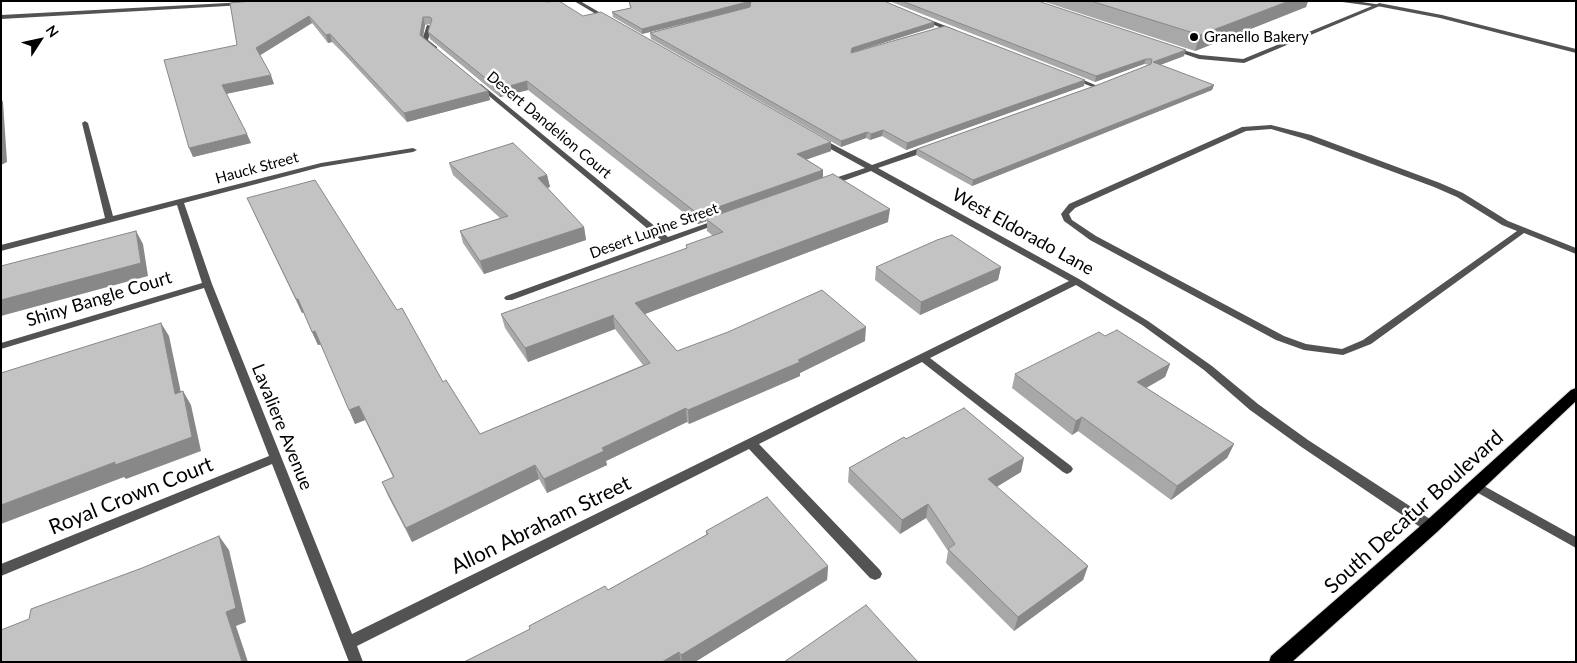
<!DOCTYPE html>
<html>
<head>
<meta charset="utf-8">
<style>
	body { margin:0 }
	#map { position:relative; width:1577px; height:663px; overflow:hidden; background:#fff; font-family:Lato,sans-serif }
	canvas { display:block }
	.frame { position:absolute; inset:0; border:2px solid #000; pointer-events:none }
	.north { position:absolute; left:15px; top:15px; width:50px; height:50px; -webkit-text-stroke:4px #fff; paint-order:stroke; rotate:55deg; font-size:14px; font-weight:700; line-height:20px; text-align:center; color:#000 }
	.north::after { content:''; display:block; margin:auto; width:18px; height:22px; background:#000; clip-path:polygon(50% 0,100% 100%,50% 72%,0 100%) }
</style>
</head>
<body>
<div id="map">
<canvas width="1577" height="663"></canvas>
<div class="frame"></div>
<div class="north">N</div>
</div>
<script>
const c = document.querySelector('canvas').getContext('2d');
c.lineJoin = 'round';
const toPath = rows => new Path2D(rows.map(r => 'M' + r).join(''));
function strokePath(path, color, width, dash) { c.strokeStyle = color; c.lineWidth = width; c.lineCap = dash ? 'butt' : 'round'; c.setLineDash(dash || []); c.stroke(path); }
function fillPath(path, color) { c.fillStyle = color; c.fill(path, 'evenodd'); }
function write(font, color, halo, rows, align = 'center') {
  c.font = font + ' Lato,sans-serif'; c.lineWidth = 5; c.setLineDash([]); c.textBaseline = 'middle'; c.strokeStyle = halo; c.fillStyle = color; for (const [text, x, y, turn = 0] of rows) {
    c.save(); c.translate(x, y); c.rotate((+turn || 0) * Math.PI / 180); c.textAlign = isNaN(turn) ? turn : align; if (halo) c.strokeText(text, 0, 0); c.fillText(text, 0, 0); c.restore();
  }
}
const service = toPath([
	[1335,1,1355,1,1382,5,1244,63,1199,59,1170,49,1173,47,1200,55,1243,59,1372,6,1335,1],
	[1271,125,1311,135,1440,183,1463,193,1508,221,1576,248,1576,254,1524,233,1371,344,1343,355,1304,350,1276,340,1090,240,1064,221,1061,214,1069,204,1242,127,1271,125],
	[1271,129,1305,139,1434,187,1457,197,1502,225,1517,231,1363,340,1342,349,1306,344,1284,336,1096,236,1072,220,1069,214,1075,208,1246,131,1271,129]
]);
const minor = toPath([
	[574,1,580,1,611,19,606,20,574,1],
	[246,2,246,4,244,5,1,19,1,15,246,2],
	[1379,3,1442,15,1576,49,1576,53,1440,18,1377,6,1376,5,1379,3],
	[923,17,956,30,957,31,952,32,921,20,920,19,923,17],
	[427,25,432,26,428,40,437,47,437,49,433,49,422,40,427,25],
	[1070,76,1074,76,1100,87,1095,88,1070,78,1070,76],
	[477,84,481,84,668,237,716,220,722,220,723,222,512,300,506,300,504,298,506,296,661,240,477,86,477,84],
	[85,121,88,123,113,216,321,163,413,148,417,150,413,152,321,167,184,203,212,284,352,634,1069,281,871,171,832,185,826,185,826,181,865,168,818,142,818,138,821,138,872,165,925,146,931,146,931,150,878,168,1079,279,1148,321,1212,366,1258,404,1308,440,1436,523,1437,527,1436,531,1431,532,1426,531,1300,446,1250,410,1204,370,1142,325,1076,285,930,358,1071,466,1073,469,1071,472,1067,474,1063,472,922,362,759,444,880,570,882,574,880,578,875,580,870,578,749,449,357,646,363,662,349,662,272,464,1,576,1,564,269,456,204,288,1,349,1,343,202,283,177,205,1,251,1,245,105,218,82,123,85,121],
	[1475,481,1576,537,1576,548,1471,489,1469,486,1471,483,1475,481]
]);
const primary = toPath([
	[1576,388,1576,401,1437,532,1292,662,1269,662,1271,656,1425,522,1571,390,1576,388]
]);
const wall = toPath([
	[629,1,884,1,934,22,934,27,863,49,1084,86,906,150,882,136,870,140,866,138,841,147,651,39,650,33,747,7,642,34,613,17,612,12,630,8],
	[889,1,1038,1,1184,56,1160,65,1214,85,1212,90,972,186,916,155,917,149,1100,84,1150,65,1144,64,1095,82],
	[1042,1,1308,1,1306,7,1195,51],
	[230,3,583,16,831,142,831,151,806,159,823,170,823,177,888,222,645,314,677,351,865,341,800,373,800,376,689,424,687,422,606,461,607,465,547,493,539,479,412,542,388,496,382,482,393,477,365,420,355,424,321,345,318,345,303,312,302,313,253,211,443,382,480,434,643,365,615,329,528,362,505,328,501,314,687,248,686,245,713,236,707,231,707,221,698,224,528,90,500,97,430,39,428,32,430,24,425,25,423,37,488,91,490,100,407,122,343,53,332,42,328,43,312,23,260,55,274,84,226,94,251,143,193,157,237,45],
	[449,163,547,175,550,187,547,188,584,227,586,240,484,274,463,243,460,231,500,218,453,175],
	[876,267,1001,267,998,280,920,315,875,280],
	[1105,336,1170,364,1165,377,1146,388,1234,444,1227,458,1171,500,1078,431,1072,435,1012,388,1015,374],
	[906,439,1021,472,996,487,1088,566,1083,580,1014,631,946,563,948,551,926,518,900,534,848,482,849,468],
	[706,531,828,566,827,580,695,662,464,662,608,590,706,535]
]);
const shadedWall = toPath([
	[751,1,751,7,642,34,642,29],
	[1289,1,1308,1,1306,7,1195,51,1200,35],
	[309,16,312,23,259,56,256,48],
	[423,17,425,25,422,42,420,35],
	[934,22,934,27,851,53,852,48],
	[330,34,332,42,328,43,326,35],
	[1186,50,1184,56,1152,68,1153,62],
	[1146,59,1144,64,1095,82,1096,76],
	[271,75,274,84,225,94,222,85],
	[1085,80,1084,86,906,150,907,143],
	[527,81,528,90,500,97,499,89],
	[1214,85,1212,90,972,186,973,180],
	[488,91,490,100,407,122,404,113],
	[1,98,3,102,7,162,1,165],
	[883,130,882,136,870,140,871,134],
	[867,132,866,138,841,147,841,141],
	[247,134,251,143,193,157,189,148],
	[831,142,831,151,797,163,797,154],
	[823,170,823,179,706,219,707,221,698,224,698,214],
	[547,175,550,187,540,190,538,178],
	[890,209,888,222,637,317,635,303],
	[584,227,586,240,484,274,480,261],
	[136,231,143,244,148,276,1,316,1,300],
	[1001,267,998,280,920,315,921,302],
	[296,299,298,299,304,312,302,313],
	[614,315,613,316,615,329,528,362,525,348],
	[161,323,169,336,184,407,175,394],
	[866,327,865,341,800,373,800,376,689,424,688,410],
	[315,331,321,344,318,345,312,332],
	[1170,364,1165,377,1132,396,1137,382],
	[183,391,191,405,201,451,126,479,124,477,1,524,1,505,115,462],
	[359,406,365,420,355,424,349,410],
	[686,408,687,422,606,461,607,465,547,493,544,479,602,448],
	[1082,417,1078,431,1072,435,1076,421],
	[1234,444,1227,458,1171,500,1177,486],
	[1024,458,1021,472,985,494,988,479],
	[535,465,539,479,412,542,406,528],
	[928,504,926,518,900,534,902,520],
	[219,536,229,550,246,622,236,626,248,662,242,662,226,612],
	[828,566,827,580,695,662,682,662,681,655],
	[1088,566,1083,580,1014,631,1018,617],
	[679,652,681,662,662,662]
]);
const building = toPath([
	[252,1,544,1,546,2,559,1,583,16,601,12,831,142,797,154,823,170,698,214,527,81,499,89,428,32,432,19,430,17,423,17,420,35,488,91,404,113,340,45,330,34,326,35,309,16,256,48,271,75,222,85,247,134,189,148,164,60,237,45,230,3,252,1],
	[629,1,884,1,934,22,852,48,851,53,945,26,1085,80,907,143,883,130,871,134,867,132,841,141,650,33,750,7,751,1,642,29,612,12,631,8,629,1],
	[902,1,1038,1,1186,50,1153,62,1214,85,973,180,917,149,1100,84,1151,64,1152,59,1146,59,1096,76,902,1],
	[1091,1,1289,1,1200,35,1091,1],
	[513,143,547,175,538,178,584,227,480,261,460,231,508,216,449,163,513,143],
	[833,174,890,209,635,303,677,351,728,332,822,290,866,327,798,360,800,362,688,410,686,408,602,448,604,451,544,479,535,465,406,528,382,482,394,477,359,406,349,410,315,331,312,332,298,299,296,299,247,198,315,180,397,310,402,308,443,382,446,380,480,434,650,363,613,316,614,315,525,348,501,314,687,248,686,245,723,232,706,219,833,174],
	[136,231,141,263,1,300,1,266,136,231],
	[952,235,1001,267,921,302,876,267,937,240,952,235],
	[161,323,175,394,183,391,192,437,115,465,115,462,1,505,1,373,161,323],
	[1117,330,1170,364,1137,382,1234,444,1177,486,1082,417,1076,421,1015,374,1099,332,1105,336,1117,330],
	[964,408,1024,458,988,479,1088,566,1018,617,948,549,955,544,928,504,902,520,849,468,904,437,906,439,964,408],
	[767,497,828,566,681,655,679,652,662,662,464,662,530,629,529,626,605,586,608,590,708,534,706,531,767,497],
	[219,536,236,608,226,612,242,662,1,662,1,630,29,619,31,609,142,568,219,536],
	[866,605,918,662,784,662,866,605]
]);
const markers = [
	[1194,37,5,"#000"]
];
const farPoinames = [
	["Granello Bakery",1204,37]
];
const farStreetnames = [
	["Desert Dandelion Court",549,125,40],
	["Hauck Street",257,168,-15],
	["Desert Lupine Street",654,231,-20]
];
const streetNames = [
	["West Eldorado Lane",1023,232,29],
	["Shiny Bangle Court",99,299,-17],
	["Lavaliere Avenue",282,427,68]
];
const nearStreetnames = [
	["Royal Crown Court",131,496,-22],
	["South Decatur Boulevard",1414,512,-42],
	["Allon Abraham Street",541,525,-26]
];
strokePath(primary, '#dbdbdb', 2);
fillPath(service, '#535353');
fillPath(minor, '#535353');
fillPath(primary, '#000');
fillPath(wall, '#a8a8a8');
fillPath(shadedWall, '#888');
fillPath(building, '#c3c3c3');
strokePath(building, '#888', 1);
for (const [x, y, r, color] of markers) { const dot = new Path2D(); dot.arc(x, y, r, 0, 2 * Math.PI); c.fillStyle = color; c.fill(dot); strokePath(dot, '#fff', 2); }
write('15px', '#000', '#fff', farPoinames, 'left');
write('15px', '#000', '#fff', farStreetnames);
write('18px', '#000', '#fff', streetNames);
write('21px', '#000', '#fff', nearStreetnames);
</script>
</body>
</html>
